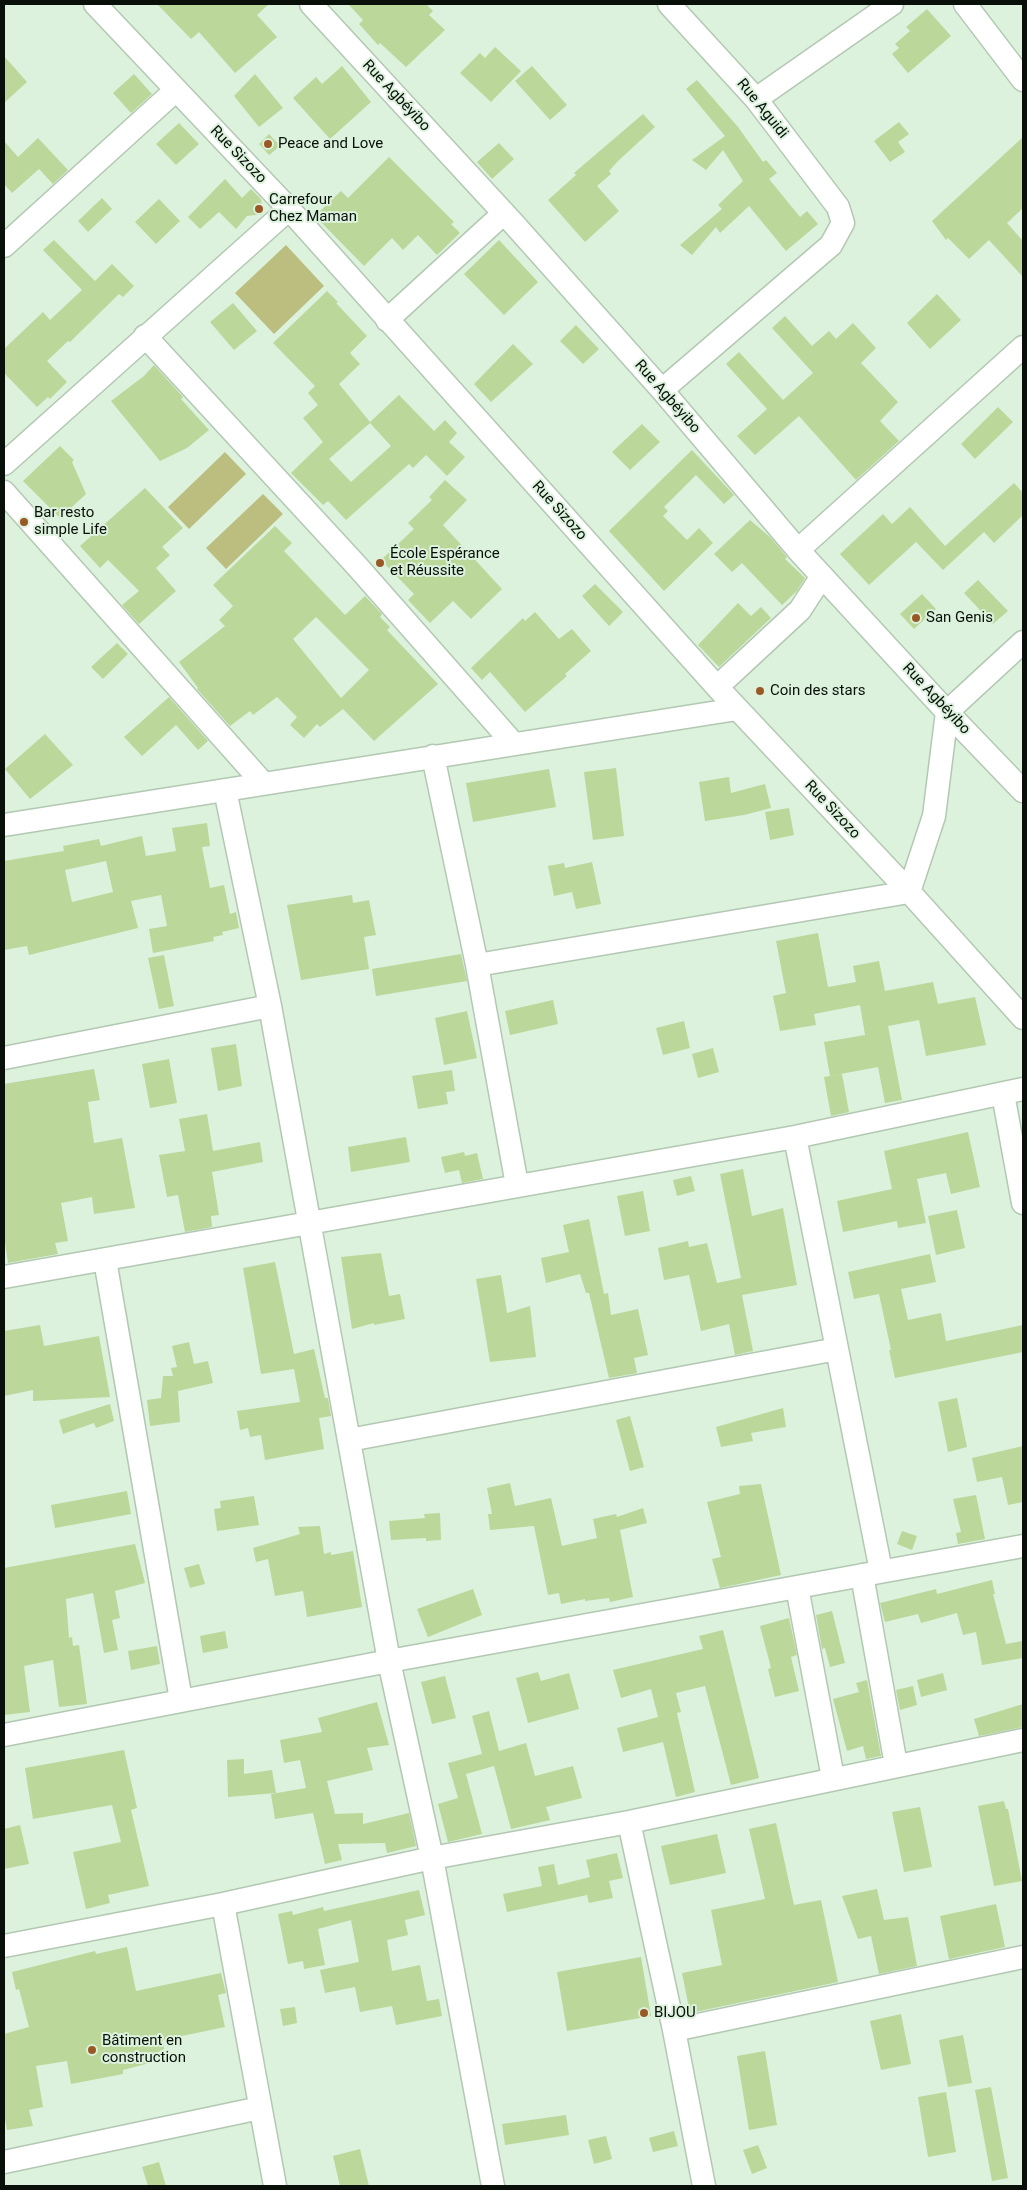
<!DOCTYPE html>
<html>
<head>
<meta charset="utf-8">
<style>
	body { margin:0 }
	#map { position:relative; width:1027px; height:2190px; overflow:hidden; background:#dcf2dd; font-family:Roboto,sans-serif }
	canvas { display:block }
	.frame { position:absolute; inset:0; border:5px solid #081009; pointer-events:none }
</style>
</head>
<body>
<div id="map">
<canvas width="1027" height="2190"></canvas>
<div class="frame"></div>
</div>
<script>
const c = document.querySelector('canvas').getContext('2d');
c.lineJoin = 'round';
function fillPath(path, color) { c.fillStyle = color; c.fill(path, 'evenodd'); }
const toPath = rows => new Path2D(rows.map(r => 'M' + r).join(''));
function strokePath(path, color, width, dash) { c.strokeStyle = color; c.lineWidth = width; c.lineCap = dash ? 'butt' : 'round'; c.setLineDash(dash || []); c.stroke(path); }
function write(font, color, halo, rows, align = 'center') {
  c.font = font + ' Roboto,sans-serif'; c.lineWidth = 4; c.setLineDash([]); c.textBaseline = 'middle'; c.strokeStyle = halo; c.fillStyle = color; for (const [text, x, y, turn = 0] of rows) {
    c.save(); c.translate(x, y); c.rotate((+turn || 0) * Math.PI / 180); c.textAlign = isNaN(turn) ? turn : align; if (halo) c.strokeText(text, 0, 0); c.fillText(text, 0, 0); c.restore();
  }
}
const green = toPath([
	[286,245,324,286,274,334,235,293],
	[225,452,246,474,189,529,168,507],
	[263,494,283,514,226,569,206,548]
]);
const building = toPath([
	[157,4,269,4,257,15,277,37,235,73,199,32,191,39],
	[348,4,426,4,433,11,429,15,445,30,406,67,380,43,378,45,359,24,363,20],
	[927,9,951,36,908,73,892,54,899,48,895,44,910,31,906,27],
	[495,47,521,71,491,102,460,73,480,53,485,58],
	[4,56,27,82,4,103],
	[342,66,371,102,330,139,293,98,316,77,322,84],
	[532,66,567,105,550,120,515,81],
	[134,74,152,94,131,113,113,93],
	[255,74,283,108,259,127,234,96],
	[697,80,738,127,763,162,766,160,777,173,769,179,800,217,807,211,818,224,786,251,749,206,720,233,716,227,692,255,680,245,722,209,718,205,743,181,723,150,706,170,692,160,725,136,686,89],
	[643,114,655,127,618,161,609,171,611,174,597,186,619,211,585,242,548,200,576,175,574,173],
	[899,122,909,134,898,142,905,152,890,162,874,141],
	[179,123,199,144,176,165,156,144],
	[269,134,280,146,269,155,259,144],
	[1023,137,1023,208,1007,223,1023,241,1023,277,989,240,969,259,948,238,946,240,932,221],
	[38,138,68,170,53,184,39,169,12,193,4,184,4,141,18,157],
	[499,143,514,159,492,179,477,162],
	[389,157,454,222,451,224,460,233,437,255,418,235,403,250,392,238,364,266,315,216,341,191,348,198],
	[225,179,242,198,251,189,261,199,263,214,247,216,236,229,219,212,200,229,188,217],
	[102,198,112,209,88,232,78,221],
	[159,199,180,221,156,244,135,222],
	[54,240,95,281,112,264,134,286,123,297,119,294,70,342,68,341,47,361,67,382,50,399,48,397,37,407,4,373,4,349,43,312,50,320,82,290,43,250],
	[499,240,538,282,504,315,464,274],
	[327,291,338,302,336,303,367,336,350,353,360,364,339,384,370,422,399,395,434,431,445,420,457,433,449,442,465,457,447,476,426,455,413,468,409,464,346,520,328,501,323,505,291,473,323,442,303,418,318,405,308,393,315,386,273,343],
	[370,423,391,446,351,482,329,459],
	[937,294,961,320,930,349,907,323],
	[233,303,257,331,234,350,210,322],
	[785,316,812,346,829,331,836,339,853,323,876,348,861,363,898,402,880,421,899,441,856,480,799,416,755,455,737,436,767,409,726,364,739,352,783,400,813,373,772,328],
	[576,325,599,349,583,364,560,341],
	[513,344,533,364,491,402,474,384],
	[154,365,183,397,181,399,209,430,187,448,160,461,111,401,144,376],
	[998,407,1013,422,975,459,961,444],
	[642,424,660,442,630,470,612,452],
	[60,446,74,460,72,462,86,494,60,518,23,481],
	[692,450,734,495,724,504,696,475,664,507,668,511,663,516,687,540,699,528,713,543,664,591,609,531],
	[445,480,467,500,443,525,502,589,471,619,453,601,430,623,408,600,414,594,381,560,414,529,408,523,432,500,429,497],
	[1014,483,1023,493,1023,515,994,543,984,532,943,570,916,542,869,585,840,554,883,514,892,524,910,507,945,546],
	[145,488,183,528,162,547,170,555,156,568,176,591,139,624,122,605,139,591,108,560,100,568,80,546],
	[750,520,771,538,787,557,785,559,805,578,797,591,782,605,742,563,732,572,714,554],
	[275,526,292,543,284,551,345,615,365,596,382,614,380,617,390,627,387,630,438,684,374,741,343,709,320,727,317,724,304,738,290,725,297,717,277,697,253,715,250,711,230,726,197,689,198,688,179,662,225,626,219,620,233,606,213,585],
	[316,617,369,670,341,698,293,639],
	[978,580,1008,611,993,624,964,593],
	[595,584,623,612,609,626,582,596],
	[922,594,936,609,914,629,900,614],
	[738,603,751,616,761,607,771,618,719,667,698,645],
	[535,612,559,639,572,629,591,651,565,674,567,676,525,712,490,672,482,680,471,668,523,618,525,621],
	[117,643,128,654,103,679,91,667],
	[169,697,208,741,198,750,176,725,142,756,124,737],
	[45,734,73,765,30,799,5,769],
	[616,768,624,836,593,840,584,772],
	[549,769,556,807,473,822,466,783],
	[729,777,731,793,765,784,771,808,744,815,705,821,699,782],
	[789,808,794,835,770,840,765,812],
	[207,823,210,846,202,847,210,888,224,885,230,914,236,912,239,928,222,932,223,935,213,937,214,941,153,953,149,929,167,926,161,895,131,901,138,928,29,955,27,946,4,950,4,861,64,851,63,846,99,839,101,846,142,836,146,856,176,851,172,828],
	[106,861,113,892,72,902,65,870],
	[592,862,601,904,576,909,572,892,554,896,548,866,564,863,565,868],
	[352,895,353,903,369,900,376,935,364,937,369,969,301,980,287,905],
	[818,933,828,987,856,982,853,966,879,961,885,991,933,982,938,1004,975,997,986,1045,926,1056,919,1020,888,1026,902,1100,885,1103,878,1067,830,1076,824,1042,865,1035,860,1005,814,1014,816,1025,780,1031,773,996,786,993,776,941],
	[461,954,467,981,376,996,372,969],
	[164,955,174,1006,159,1009,148,958],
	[553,1000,558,1024,510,1035,505,1011],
	[467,1011,477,1058,444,1065,435,1018],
	[684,1021,690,1048,663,1055,656,1028],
	[236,1044,242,1086,218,1091,211,1048],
	[713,1048,719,1072,698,1078,692,1054],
	[169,1059,177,1103,150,1108,142,1064],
	[94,1069,100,1100,88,1102,94,1143,122,1138,135,1208,94,1214,92,1197,61,1203,68,1241,55,1243,58,1254,8,1263,4,1236,4,1084],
	[452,1070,455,1091,446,1092,448,1104,418,1109,412,1076],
	[842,1074,849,1112,831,1116,824,1077],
	[207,1114,213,1151,260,1142,263,1162,212,1172,219,1215,211,1216,212,1227,185,1232,178,1195,167,1197,159,1155,185,1151,179,1119],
	[968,1132,980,1187,951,1194,946,1173,917,1179,926,1223,898,1228,897,1221,843,1232,837,1201,892,1189,884,1151],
	[406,1137,410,1162,351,1172,348,1147],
	[464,1152,465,1156,477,1153,483,1179,462,1183,459,1170,445,1173,441,1157],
	[743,1169,752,1216,783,1208,797,1285,742,1295,753,1351,735,1355,729,1324,701,1331,689,1275,664,1280,658,1248,688,1241,689,1247,707,1243,717,1283,741,1278,720,1174],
	[691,1176,695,1191,677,1196,673,1180],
	[643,1191,650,1231,625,1236,617,1196],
	[957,1210,965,1248,936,1255,928,1216],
	[589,1219,604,1294,608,1293,611,1315,638,1309,648,1355,634,1358,637,1373,609,1378,589,1293,586,1293,580,1274,546,1283,541,1258,569,1252,563,1225],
	[381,1253,389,1296,400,1294,405,1319,374,1325,374,1323,352,1329,341,1257],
	[930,1254,936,1282,901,1289,908,1320,941,1313,946,1341,1023,1325,1023,1352,895,1378,889,1350,891,1350,879,1294,854,1299,848,1272],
	[275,1262,294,1354,314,1349,325,1398,328,1398,331,1416,319,1418,324,1449,265,1460,261,1435,250,1437,248,1428,240,1430,237,1411,300,1402,294,1369,261,1374,243,1268],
	[501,1275,507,1313,530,1306,536,1357,490,1362,476,1279],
	[40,1325,44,1346,99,1336,110,1397,33,1401,33,1390,4,1396,4,1331],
	[189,1342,194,1364,208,1361,213,1383,178,1391,180,1422,150,1426,147,1400,161,1398,163,1376,173,1376,171,1368,177,1367,172,1346],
	[957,1398,967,1447,948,1452,938,1402],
	[110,1404,114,1421,96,1428,94,1423,63,1434,59,1420],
	[783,1408,786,1427,751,1433,753,1441,721,1447,716,1427],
	[630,1416,644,1467,630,1471,616,1420],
	[1023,1446,1023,1502,1008,1505,1002,1477,977,1482,972,1458],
	[510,1483,515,1506,551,1498,562,1546,597,1538,593,1519,616,1514,617,1517,643,1508,647,1523,620,1530,633,1597,610,1602,609,1598,585,1601,585,1599,561,1604,559,1593,548,1595,534,1526,490,1530,488,1514,492,1514,487,1488],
	[761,1484,781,1575,720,1588,712,1559,721,1557,707,1502,740,1494,739,1486],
	[127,1491,131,1514,55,1528,51,1505],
	[976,1495,985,1539,958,1544,956,1533,961,1532,953,1499],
	[254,1496,259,1525,217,1531,214,1509,221,1508,220,1501],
	[440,1513,441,1540,426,1541,426,1538,391,1540,389,1521,425,1518,424,1514],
	[320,1526,324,1554,331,1552,331,1555,353,1551,362,1607,307,1617,303,1591,275,1596,268,1559,256,1562,253,1548,300,1534,298,1527],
	[902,1531,917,1536,912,1550,897,1544],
	[135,1544,145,1583,115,1591,120,1618,112,1620,118,1650,104,1653,93,1593,66,1599,69,1638,72,1637,73,1646,79,1645,87,1704,59,1707,53,1660,24,1666,30,1712,4,1715,4,1568],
	[199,1564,205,1584,190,1588,184,1568],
	[992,1580,995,1594,993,1594,1006,1644,1022,1641,1023,1658,982,1665,976,1632,963,1635,957,1613,921,1623,918,1614,885,1622,880,1603,936,1589,937,1594],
	[473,1589,482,1615,428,1637,417,1609],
	[832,1611,845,1663,830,1667,825,1648,822,1649,816,1615],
	[789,1618,797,1655,791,1657,799,1691,775,1697,768,1669,771,1668,760,1626],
	[723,1630,759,1778,731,1785,705,1686,676,1693,681,1712,677,1713,695,1792,676,1797,663,1742,623,1752,617,1728,658,1717,651,1689,621,1698,613,1670,703,1649,699,1636],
	[225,1631,228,1648,203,1653,200,1636],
	[157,1646,160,1664,131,1670,128,1651],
	[538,1672,541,1681,569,1673,579,1709,528,1723,516,1678],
	[943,1673,947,1690,921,1697,917,1680],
	[445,1676,456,1718,432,1724,421,1682],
	[867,1680,881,1756,866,1759,863,1746,847,1751,833,1699,859,1692,856,1683],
	[913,1686,917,1705,900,1710,896,1690],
	[377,1702,389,1745,367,1748,373,1770,327,1781,335,1814,363,1813,363,1824,409,1813,416,1846,387,1853,385,1843,338,1844,342,1860,325,1864,313,1813,275,1819,271,1794,306,1788,300,1760,284,1763,280,1740,322,1732,318,1718],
	[1023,1704,1023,1727,979,1736,974,1719],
	[489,1711,499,1751,526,1743,535,1776,573,1766,582,1798,546,1807,550,1820,511,1829,494,1766,466,1774,482,1834,448,1842,438,1804,458,1798,448,1763,482,1754,472,1716],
	[124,1750,137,1808,131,1810,149,1886,108,1895,110,1903,86,1909,73,1852,121,1842,112,1805,33,1819,25,1768],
	[244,1759,244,1774,272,1770,276,1793,228,1797,227,1760],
	[1004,1801,1006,1809,1008,1809,1022,1881,994,1886,978,1806],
	[920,1807,932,1867,904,1872,892,1812],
	[776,1823,794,1905,821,1900,838,1982,690,2013,682,1973,722,1965,711,1910,765,1899,749,1829],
	[20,1825,29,1864,4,1869,4,1829],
	[717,1834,726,1873,670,1885,661,1846],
	[617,1853,623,1878,609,1881,613,1898,589,1903,587,1895,507,1912,503,1894,542,1886,538,1867,554,1864,558,1885,590,1877,586,1860],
	[877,1889,884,1920,908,1917,917,1966,879,1974,871,1936,858,1939,842,1896],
	[419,1890,425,1915,405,1920,408,1935,387,1940,392,1971,420,1965,427,2001,439,1999,442,2016,396,2025,392,2006,360,2012,355,1987,325,1993,320,1970,359,1962,351,1920,318,1929,325,1965,304,1969,303,1961,288,1964,278,1914,292,1911,293,1915,323,1907,324,1911],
	[996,1904,1005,1947,949,1959,940,1916],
	[127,1947,136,1991,221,1973,226,1993,218,1995,225,2027,163,2040,164,2049,156,2053,157,2061,123,2070,123,2074,71,2084,67,2061,36,2066,43,2107,29,2110,33,2126,7,2130,4,2114,4,2034,29,2027,19,1989,16,1990,12,1972,95,1951,96,1954],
	[641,1957,651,2016,567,2031,557,1972],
	[295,2007,297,2023,283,2026,280,2009],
	[901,2014,911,2064,881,2070,870,2021],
	[963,2035,972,2083,948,2087,939,2040],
	[765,2051,777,2125,749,2130,737,2056],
	[991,2087,1008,2178,992,2181,975,2090],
	[946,2092,956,2152,928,2157,918,2097],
	[566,2115,569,2135,505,2145,502,2124],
	[674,2131,678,2146,653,2152,649,2138],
	[606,2136,612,2159,594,2164,588,2140],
	[758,2145,767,2168,752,2174,743,2150],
	[360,2149,369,2186,340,2186,333,2156],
	[159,2162,166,2186,148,2186,142,2167]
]);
const minor = toPath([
	[95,4,289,209,717,687,904,886,1023,1018],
	[311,4,513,223,662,390,798,550,947,712,1023,791],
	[965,4,1023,80],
	[756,99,892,4],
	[4,246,176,90],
	[387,320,504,213],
	[145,336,356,565,513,743],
	[662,390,831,245,843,223,838,207,756,99,669,4],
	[4,464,289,209],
	[4,492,263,783],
	[798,550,1023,347],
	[717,687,800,610,822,576],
	[947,712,1023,642],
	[433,756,477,965,517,1185],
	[225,790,270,1006,389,1661,432,1858,493,2186],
	[4,825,737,709],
	[477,965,909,892,934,816,947,712],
	[4,1058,270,1006],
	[1003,1094,1023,1203],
	[795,1137,881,1571],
	[105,1260,181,1700],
	[4,1277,795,1137,1023,1089],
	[349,1440,837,1349],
	[862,1575,896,1765],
	[797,1587,833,1778],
	[4,1735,389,1661,1023,1546],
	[629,1822,674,2030,704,2186],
	[223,1904,275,2186],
	[4,1946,223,1904,432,1858,629,1822,1023,1740],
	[674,2030,1023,1957],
	[4,2162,260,2108]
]);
const markers = [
	[268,144,5,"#9a5825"],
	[259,209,5,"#9a5825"],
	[24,522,5,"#9a5825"],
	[380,563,5,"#9a5825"],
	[916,618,5,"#9a5825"],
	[760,691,5,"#9a5825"],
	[644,2013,5,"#9a5825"],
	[92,2050,5,"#9a5825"]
];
const streetNames = [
	["Rue Agbéyibo",396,96,47],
	["Rue Aguidi",762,109,51],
	["Rue Sizozo",238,155,46],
	["Rue Agbéyibo",667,397,49],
	["Rue Sizozo",559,511,48],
	["Rue Agbéyibo",936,699,47],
	["Rue Sizozo",832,810,47]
];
const poiNames = [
	["Peace and Love",278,144],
	["Carrefour",269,200],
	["Chez Maman",269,217],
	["Bar resto",34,513],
	["simple Life",34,530],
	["École Espérance",390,554],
	["et Réussite",390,571],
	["San Genis",926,618],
	["Coin des stars",770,691],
	["BIJOU",654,2013],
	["Bâtiment en",102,2041],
	["construction",102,2058]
];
fillPath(green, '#bcbe80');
fillPath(building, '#bbd79a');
strokePath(minor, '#b3c8b3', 25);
strokePath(minor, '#fff', 22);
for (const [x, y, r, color] of markers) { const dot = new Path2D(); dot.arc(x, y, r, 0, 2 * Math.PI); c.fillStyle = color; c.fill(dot); strokePath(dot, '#dcf2dd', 2); }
write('15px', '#081009', '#dcf2dd', streetNames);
write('15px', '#081009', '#dcf2dd', poiNames, 'left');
</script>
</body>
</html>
